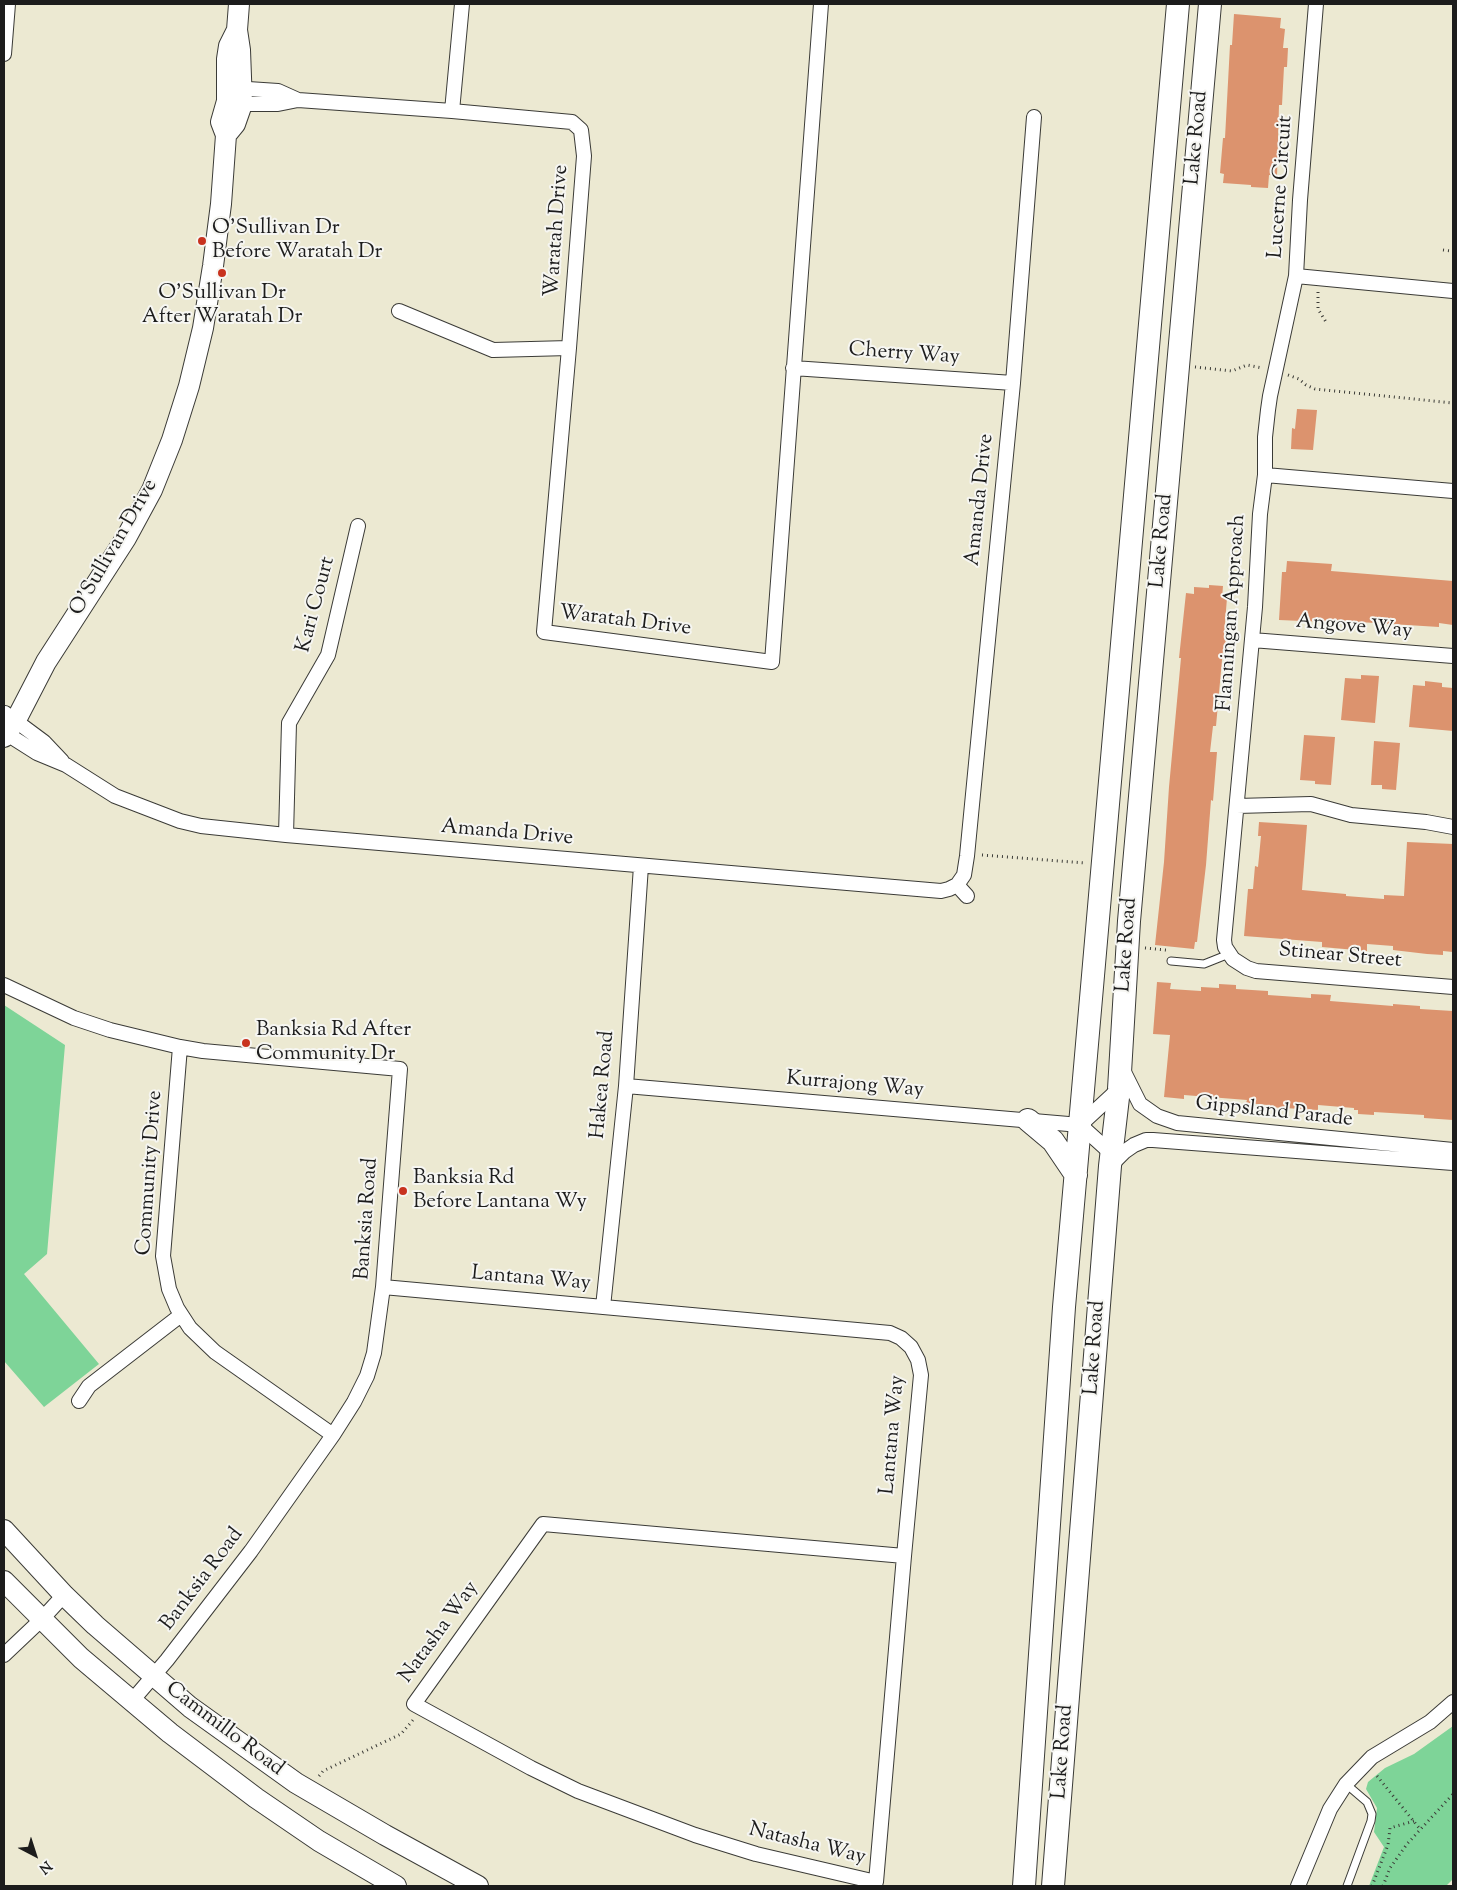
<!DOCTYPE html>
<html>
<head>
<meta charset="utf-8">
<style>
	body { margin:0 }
	#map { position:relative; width:1457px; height:1890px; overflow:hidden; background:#ece9d2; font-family:"Sorts Mill Goudy",serif }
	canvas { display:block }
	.frame { position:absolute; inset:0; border:5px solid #1c1c1c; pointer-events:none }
	.north { position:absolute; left:10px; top:1830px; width:50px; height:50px; -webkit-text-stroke:4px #f6f6f2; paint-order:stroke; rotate:140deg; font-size:14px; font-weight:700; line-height:20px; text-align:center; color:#1c1c1c }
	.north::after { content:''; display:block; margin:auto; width:18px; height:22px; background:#1c1c1c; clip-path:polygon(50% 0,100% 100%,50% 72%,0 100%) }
</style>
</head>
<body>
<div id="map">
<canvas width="1457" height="1890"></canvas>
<div class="frame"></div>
<div class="north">N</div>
</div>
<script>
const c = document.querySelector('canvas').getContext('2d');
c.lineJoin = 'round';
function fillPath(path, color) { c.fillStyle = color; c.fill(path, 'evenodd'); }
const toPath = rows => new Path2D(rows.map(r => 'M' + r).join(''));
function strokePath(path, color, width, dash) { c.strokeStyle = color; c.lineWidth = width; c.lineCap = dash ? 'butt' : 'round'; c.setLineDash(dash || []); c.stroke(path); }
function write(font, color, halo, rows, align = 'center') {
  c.font = font + ' "Sorts Mill Goudy",serif'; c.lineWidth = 4; c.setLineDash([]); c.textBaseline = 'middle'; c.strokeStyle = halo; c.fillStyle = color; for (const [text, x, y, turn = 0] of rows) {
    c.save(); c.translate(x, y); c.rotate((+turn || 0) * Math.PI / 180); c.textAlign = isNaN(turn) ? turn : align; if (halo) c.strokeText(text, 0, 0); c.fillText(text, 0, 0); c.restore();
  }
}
const green = toPath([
	[4,1005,65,1045,47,1254,24,1274,99,1364,44,1407,4,1361],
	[1453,1726,1453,1879,1446,1886,1369,1886,1384,1847,1374,1832,1377,1808,1366,1789,1368,1782,1385,1768,1414,1754]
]);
const building = toPath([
	[1234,14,1281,18,1280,28,1285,29,1283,48,1288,48,1287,67,1284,67,1282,105,1279,105,1277,176,1269,175,1268,188,1251,187,1251,185,1223,183,1224,174,1220,173,1223,138,1225,138,1230,45,1232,45],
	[1297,409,1317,410,1313,450,1291,449,1292,428,1295,429],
	[1287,561,1332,564,1331,571,1453,581,1453,625,1439,623,1439,627,1327,620,1327,622,1279,620,1282,572,1286,572],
	[1209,585,1223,586,1222,598,1227,598,1224,635,1226,635,1225,649,1223,649,1216,726,1213,726,1210,752,1217,752,1213,801,1211,800,1206,865,1197,942,1195,942,1194,949,1155,945,1164,862,1169,787,1181,658,1179,658,1186,593,1194,594,1194,587,1209,588],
	[1361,675,1379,676,1375,723,1341,720,1345,678,1361,679],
	[1425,681,1442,683,1442,687,1453,688,1453,731,1409,727,1413,685,1425,686],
	[1304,735,1335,737,1331,785,1315,784,1315,781,1300,780],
	[1374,741,1400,743,1396,790,1382,789,1382,785,1371,785],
	[1259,822,1307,825,1302,890,1346,894,1346,896,1384,899,1384,895,1404,896,1407,842,1453,844,1453,952,1443,951,1443,955,1427,954,1393,950,1393,946,1367,944,1367,951,1322,947,1322,942,1244,936,1248,889,1253,889,1255,866,1258,867,1261,836,1258,836],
	[1157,982,1171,983,1170,989,1201,991,1201,987,1219,988,1219,984,1236,985,1236,989,1268,991,1268,995,1311,998,1311,994,1331,995,1330,1001,1393,1006,1393,1004,1420,1006,1420,1009,1453,1011,1453,1120,1424,1118,1424,1115,1374,1112,1374,1115,1358,1114,1358,1110,1354,1110,1354,1108,1318,1105,1318,1110,1267,1107,1268,1105,1246,1103,1247,1100,1184,1095,1184,1099,1164,1097,1170,1035,1153,1034]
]);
const path = toPath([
	[1443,250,1451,251],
	[1318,292,1318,309,1326,322],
	[1195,367,1232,371,1247,365,1262,368],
	[1288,375,1299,379,1306,385,1315,389,1453,403],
	[982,855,1085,863],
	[1145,948,1166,950],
	[319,1776,323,1771,401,1734,413,1720],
	[1377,1776,1420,1829],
	[1372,1886,1388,1845,1390,1828,1414,1821],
	[1383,1886,1390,1868,1407,1844,1453,1794]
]);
const lane = toPath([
	[1171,961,1204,964,1229,954],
	[1346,1784,1367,1802,1372,1814,1371,1821,1347,1886]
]);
const street = toPath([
	[1316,4,1300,200,1296,276,1270,396,1268,410,1265,437,1265,475,1260,514,1255,607,1224,940,1225,947,1233,959,1247,968,1256,971,1453,987],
	[4,54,8,4],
	[233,88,278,91,298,100],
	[233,102,242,104,278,104,298,100,452,111,572,122,581,130,584,156,569,348,544,632,772,662,821,4],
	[452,111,462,4],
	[1296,276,1453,291],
	[399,311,493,350,569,348],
	[793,368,1013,383],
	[1265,475,1453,491],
	[1252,640,1453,656],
	[5,713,44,742,62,761],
	[4,732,37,753,66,765,115,796,180,821,201,826,286,835,941,891,949,889,957,885,964,875,967,856,1013,383,1034,117],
	[1237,806,1311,804,1351,815,1426,822,1453,827],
	[286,835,289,723,328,655,358,526],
	[957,885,967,896],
	[4,985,74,1018,110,1030,180,1047,203,1051,400,1069,383,1287,374,1353,367,1376,354,1402,333,1435,251,1551,167,1660,131,1702],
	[180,1047,163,1256,169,1289,177,1308,190,1328,215,1352,333,1435],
	[1123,1070,1140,1104,1157,1116,1177,1123,1453,1150],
	[626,1086,1080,1125,1111,1153],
	[1080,1125,1119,1089],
	[1111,1165,1124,1152,1134,1145,1146,1140,1153,1140,1453,1163],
	[383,1287,890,1333,901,1338,911,1347,918,1360,921,1375,904,1556,876,1882,756,1854,695,1835,578,1791,531,1768,414,1704,543,1524,904,1556],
	[603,1307,626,1086,641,866],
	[79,1401,89,1386,181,1315],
	[4,1655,42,1619,64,1595],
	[1298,1886,1330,1809,1346,1784,1372,1757,1430,1722,1453,1702]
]);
const secondary = toPath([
	[226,135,235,124,242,104,240,50,237,30,239,4],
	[4,737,16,720,46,662,126,538,152,490,172,440,189,386,203,328,213,266,221,204,226,135,221,122,227,101,227,59,229,46,237,30],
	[4,1530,64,1595,95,1625,190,1707,296,1783,385,1835,478,1886],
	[4,1581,81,1658,170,1733,256,1798,319,1841,396,1886]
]);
const primary = toPath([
	[1028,1120,1053,1141,1076,1175],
	[1024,1886,1064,1307,1178,4],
	[1053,1886,1110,1166,1119,1089,1129,921,1210,4]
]);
const markers = [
	[202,241,5,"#c8321e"],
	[222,273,5,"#c8321e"],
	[246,1043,5,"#c8321e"],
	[403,1191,5,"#c8321e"]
];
const streetNames = [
	["Lake Road",1198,138,-85],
	["Lucerne Circuit",1282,187,-86],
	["Waratah Drive",558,231,-86],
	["Cherry Way",904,355,4],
	["Amanda Drive",981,500,-84],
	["Lake Road",1163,541,-85],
	["O'Sullivan Drive",115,548,-60],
	["Kari Court",317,605,-75],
	["Flanningan Approach",1233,613,-86],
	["Waratah Drive",625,622,7],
	["Angove Way",1354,628,5],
	["Amanda Drive",507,834,5],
	["Lake Road",1128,945,-86],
	["Stinear Street",1340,957,5],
	["Hakea Road",604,1085,-85],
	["Kurrajong Way",855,1086,5],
	["Gippsland Parade",1274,1113,6],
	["Community Drive",151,1173,-86],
	["Banksia Road",368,1219,-86],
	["Lantana Way",531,1280,5],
	["Lake Road",1096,1348,-86],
	["Lantana Way",894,1435,-85],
	["Banksia Road",203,1580,-53],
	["Natasha Way",440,1633,-54],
	["Cammillo Road",224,1730,37],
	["Lake Road",1064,1752,-86],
	["Natasha Way",807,1845,14]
];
const poiNames = [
	["O'Sullivan Dr",212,229],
	["Before Waratah Dr",212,253],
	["O'Sullivan Dr",222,294,"center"],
	["After Waratah Dr",222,318,"center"],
	["Banksia Rd After",256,1031],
	["Community Dr",256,1055],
	["Banksia Rd",413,1179],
	["Before Lantana Wy",413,1203]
];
fillPath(green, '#7ed498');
fillPath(building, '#dc936e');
strokePath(lane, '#3b3b37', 9);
strokePath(street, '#3b3b37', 16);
strokePath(secondary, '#3b3b37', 22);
strokePath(primary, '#3b3b37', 24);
strokePath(path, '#3b3b37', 3, [1, 4]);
strokePath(lane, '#fff', 7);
strokePath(street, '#fff', 14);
strokePath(secondary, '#fff', 20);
strokePath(primary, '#fff', 22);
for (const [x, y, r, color] of markers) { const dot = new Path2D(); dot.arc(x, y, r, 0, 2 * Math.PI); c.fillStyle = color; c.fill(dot); strokePath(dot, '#f6f6f2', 2); }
write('21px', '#1c1c1c', '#f6f6f2', streetNames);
write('21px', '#1c1c1c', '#f6f6f2', poiNames, 'left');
</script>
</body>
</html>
